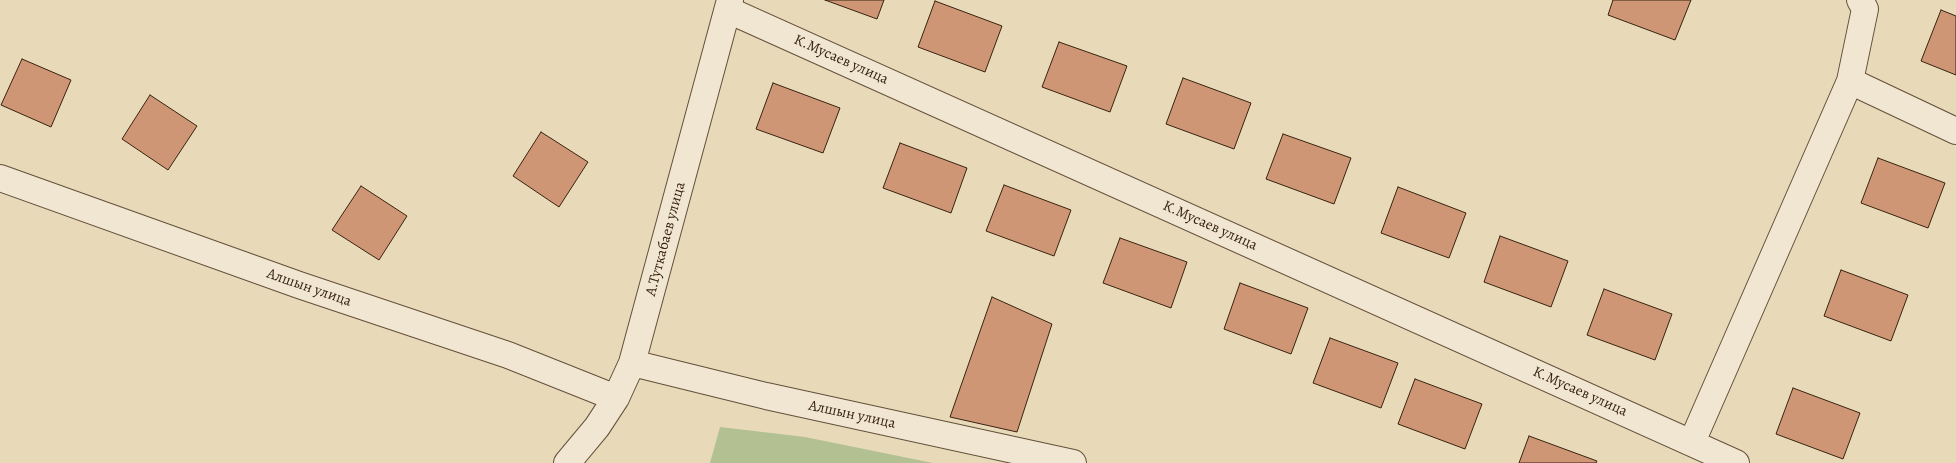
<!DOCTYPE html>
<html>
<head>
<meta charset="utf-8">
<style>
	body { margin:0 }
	canvas { display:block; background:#e8d9b9 }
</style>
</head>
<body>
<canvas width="1956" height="463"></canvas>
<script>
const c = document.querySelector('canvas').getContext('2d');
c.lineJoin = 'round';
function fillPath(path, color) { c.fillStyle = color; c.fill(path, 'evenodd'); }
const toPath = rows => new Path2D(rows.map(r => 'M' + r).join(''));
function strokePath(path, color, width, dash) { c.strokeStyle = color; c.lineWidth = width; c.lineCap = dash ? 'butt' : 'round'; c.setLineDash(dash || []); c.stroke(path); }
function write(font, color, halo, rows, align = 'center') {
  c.font = font + ' Alegreya,serif'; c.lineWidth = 4.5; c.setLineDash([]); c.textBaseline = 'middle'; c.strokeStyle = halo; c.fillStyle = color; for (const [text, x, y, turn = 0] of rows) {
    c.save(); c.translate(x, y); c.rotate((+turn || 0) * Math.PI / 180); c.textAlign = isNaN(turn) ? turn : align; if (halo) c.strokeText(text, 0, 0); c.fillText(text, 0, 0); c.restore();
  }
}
const green = toPath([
	[720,427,805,437,933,463,710,463]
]);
const building = toPath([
	[825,0,884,0,877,19,825,0],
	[1613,0,1691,0,1675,40,1608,15,1613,0],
	[935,1,1002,26,985,72,918,47,935,1],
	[1941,10,1956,16,1956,75,1921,61,1941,10],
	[1059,42,1127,66,1110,112,1042,87,1059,42],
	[22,59,71,80,51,127,1,105,22,59],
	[1183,78,1251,103,1234,149,1166,124,1183,78],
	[773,83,840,108,823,153,756,129,773,83],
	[150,95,197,126,168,170,122,139,150,95],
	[541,132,588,162,559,207,513,176,541,132],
	[1283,134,1351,158,1334,204,1266,179,1283,134],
	[900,143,967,168,951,213,883,188,900,143],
	[1878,158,1945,183,1928,228,1861,203,1878,158],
	[1004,185,1071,210,1054,256,986,231,1004,185],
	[361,186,407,216,379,260,332,230,361,186],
	[1398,187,1466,213,1449,258,1381,233,1398,187],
	[1500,236,1568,261,1551,307,1484,282,1500,236],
	[1120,238,1187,262,1171,308,1103,283,1120,238],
	[1841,270,1908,295,1891,341,1824,316,1841,270],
	[1240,283,1308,308,1291,354,1224,329,1240,283],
	[1604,289,1672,314,1655,360,1587,335,1604,289],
	[992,297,1052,324,1017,432,950,417,992,297],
	[1330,338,1398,363,1381,408,1313,383,1330,338],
	[1415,379,1482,404,1465,449,1398,424,1415,379],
	[1793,388,1860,413,1843,459,1776,434,1793,388],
	[1529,436,1597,461,1596,463,1519,463,1529,436]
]);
const street = toPath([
	[1860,0,1865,9,1850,81,1956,131],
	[728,10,1736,463],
	[0,178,299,285,508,355,616,398],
	[632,363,766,396,1073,463],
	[1692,442,1850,81],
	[567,463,597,427,616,398,632,363,730,0]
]);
const streetNames = [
	["К.Мусаев улица",841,60,24],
	["К.Мусаев улица",1210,226,24],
	["А.Туткабаев улица",666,239,-75],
	["Алшын улица",309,288,19],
	["К.Мусаев улица",1580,392,24],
	["Алшын улица",852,415,12]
];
fillPath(green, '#b2c092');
fillPath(building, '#cf9675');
strokePath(building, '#37230f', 1);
strokePath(street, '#63503a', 28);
strokePath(street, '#f0e6d2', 26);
write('15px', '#37230f', '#f0e6d2', streetNames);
</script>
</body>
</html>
